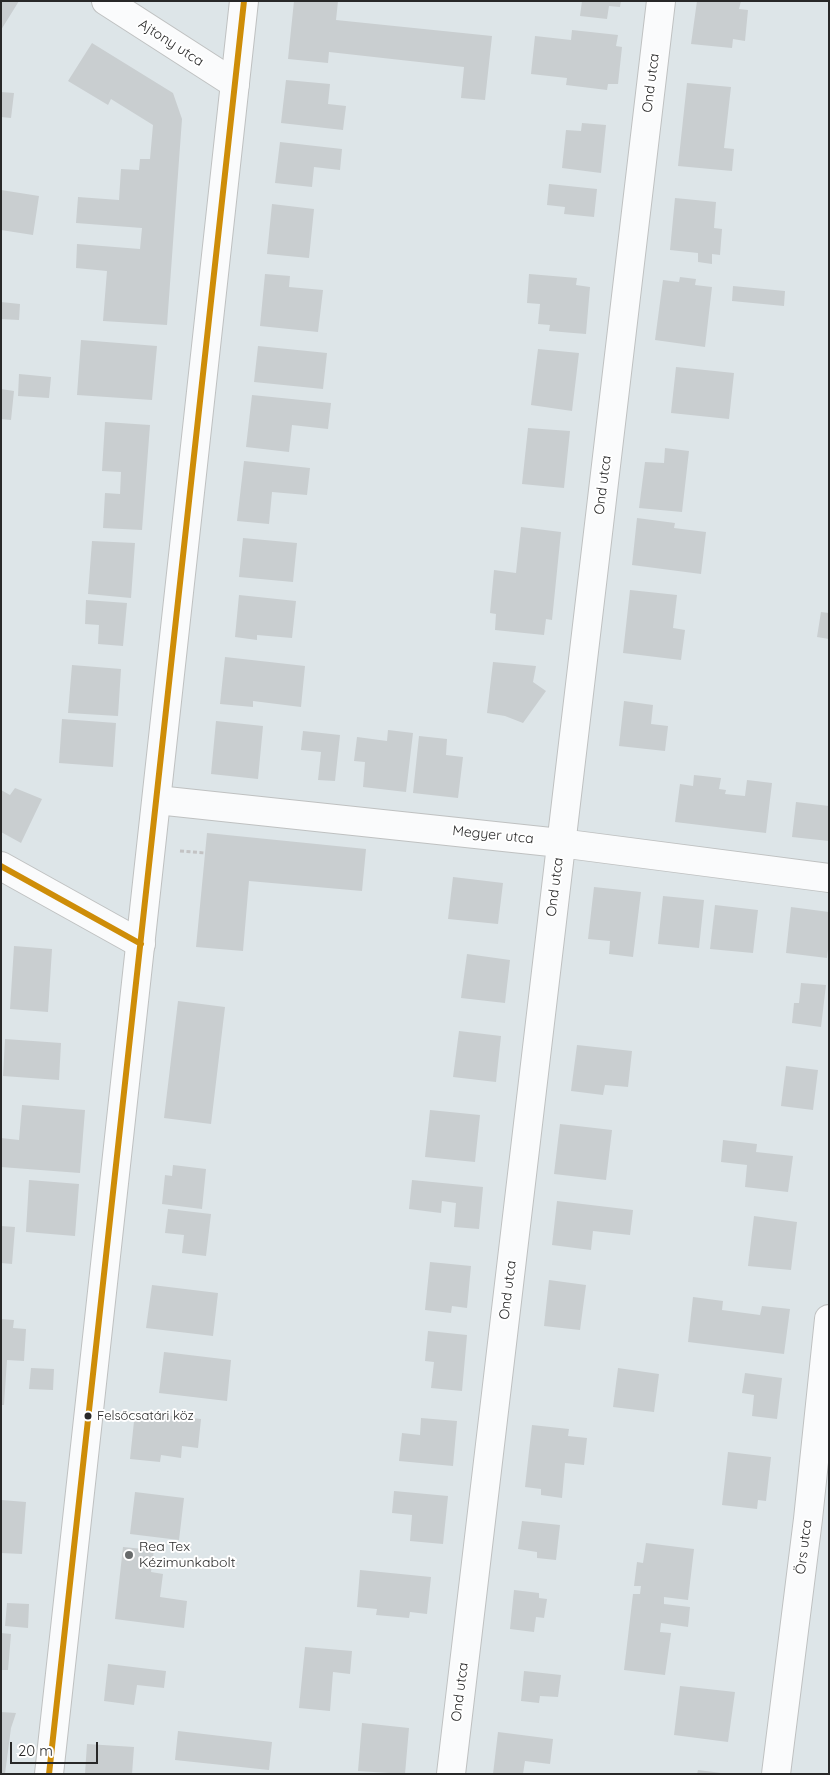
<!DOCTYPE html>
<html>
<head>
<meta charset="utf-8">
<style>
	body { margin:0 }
	#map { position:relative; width:830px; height:1775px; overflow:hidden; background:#dde5e8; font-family:Quicksand,sans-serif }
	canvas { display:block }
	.frame { position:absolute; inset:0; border:2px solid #282828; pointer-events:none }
	.scale { position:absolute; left:10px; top:1742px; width:88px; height:22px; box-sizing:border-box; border:2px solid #282828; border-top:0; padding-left:6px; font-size:15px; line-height:18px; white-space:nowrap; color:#282828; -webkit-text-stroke:4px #fff; paint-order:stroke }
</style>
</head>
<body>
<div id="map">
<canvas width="830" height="1775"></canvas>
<div class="frame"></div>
<div class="scale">20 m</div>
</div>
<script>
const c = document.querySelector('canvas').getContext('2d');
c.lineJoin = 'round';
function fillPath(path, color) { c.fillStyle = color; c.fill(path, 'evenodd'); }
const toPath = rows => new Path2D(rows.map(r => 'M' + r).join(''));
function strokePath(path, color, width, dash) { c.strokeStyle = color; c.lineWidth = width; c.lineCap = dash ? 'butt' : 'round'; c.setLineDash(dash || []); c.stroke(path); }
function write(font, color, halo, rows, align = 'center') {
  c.font = font + ' Quicksand,sans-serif'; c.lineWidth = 4; c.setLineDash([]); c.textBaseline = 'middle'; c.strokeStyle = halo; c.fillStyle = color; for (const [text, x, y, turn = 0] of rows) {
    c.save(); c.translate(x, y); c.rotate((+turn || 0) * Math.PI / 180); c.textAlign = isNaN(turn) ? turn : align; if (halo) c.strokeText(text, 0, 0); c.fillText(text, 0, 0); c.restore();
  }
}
const building = toPath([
	[1,1,19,1,1,30],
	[294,1,338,1,336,20,492,36,485,100,461,98,464,67,329,52,328,63,288,59],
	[582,1,621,1,620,7,609,6,607,19,580,16],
	[697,1,741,1,739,9,748,10,745,41,733,39,732,48,691,44],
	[572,30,618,35,616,46,622,47,618,84,608,84,607,90,566,85,567,78,531,74,535,36,571,40],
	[92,43,173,93,182,119,167,325,103,321,107,271,76,268,77,244,140,249,142,228,76,223,78,197,119,200,121,169,139,170,140,159,150,159,153,125,111,99,108,105,68,81],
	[286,80,330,84,328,104,346,106,343,130,281,123],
	[687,83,731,87,724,148,734,149,732,171,678,166],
	[1,92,14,93,11,118,1,117],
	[582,123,606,125,601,173,562,168,566,130,581,131],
	[280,142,342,149,340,170,314,167,312,187,275,183],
	[549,184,597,189,594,217,564,214,565,207,547,205],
	[1,190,39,196,33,235,1,230],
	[675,198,716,202,714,228,722,229,720,255,712,254,712,264,698,262,698,253,670,250],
	[272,204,314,209,309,258,267,254],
	[265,274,290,276,289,287,323,290,318,332,260,326],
	[529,274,577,278,576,285,590,287,586,334,549,331,550,325,538,324,540,304,527,303],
	[680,277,696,279,695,285,712,287,705,347,655,340,663,280,679,282],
	[733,286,785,291,784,306,732,301],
	[1,302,20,304,19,320,1,319],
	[81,340,157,346,152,400,77,395],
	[258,346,327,353,323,389,254,382],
	[538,349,579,353,572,411,531,405],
	[676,367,734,373,729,419,671,413],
	[19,374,51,377,49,398,18,396],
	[1,389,14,391,11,420,1,419],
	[252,395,331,403,328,429,292,425,289,452,246,447],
	[105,422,150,425,142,530,103,528,105,493,120,494,121,472,102,471],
	[528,428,570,431,564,488,522,484],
	[665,448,689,451,682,512,639,508,645,462,664,463],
	[244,461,310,468,307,495,272,492,269,524,237,521],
	[637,518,675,523,674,528,706,532,701,574,632,565],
	[521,527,561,532,552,620,546,619,544,635,495,630,496,614,490,613,494,570,516,573],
	[243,538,297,543,293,582,239,577],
	[92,541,135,543,131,598,88,594],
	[630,590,677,595,673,628,685,630,681,660,623,653],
	[239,595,296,601,292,638,257,635,257,640,235,637],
	[86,600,127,603,123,646,98,644,99,625,85,624],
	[821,612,829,613,829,639,817,637],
	[225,657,305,666,301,707,253,701,253,707,220,704],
	[493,662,536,666,533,682,546,691,523,723,505,716,487,713],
	[72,665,121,669,118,716,68,713],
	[624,701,653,705,651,724,668,726,665,751,619,746],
	[62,719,116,723,113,767,59,763],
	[216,721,263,726,258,779,211,774],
	[388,730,413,733,406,792,363,787,365,762,354,761,357,737,387,741],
	[303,731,340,735,335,781,318,780,321,752,301,750],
	[419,736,447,739,446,755,463,757,458,798,413,793],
	[694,775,721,778,719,789,726,790,725,794,745,796,747,780,772,783,766,833,675,822,680,784,693,786],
	[15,788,42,799,21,843,1,832,1,790,10,795],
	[796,802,829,806,829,841,792,837],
	[207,833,366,849,362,891,249,881,243,951,196,947],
	[453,877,503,883,498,924,448,919],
	[594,887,641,892,633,957,609,954,610,941,588,939],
	[663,896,704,900,699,948,658,944],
	[715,905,758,910,753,953,710,949],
	[791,907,829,912,829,940,827,958,786,953],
	[14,946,52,949,48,1012,10,1009],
	[467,954,510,960,505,1003,461,998],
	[801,983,826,985,821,1027,792,1023,794,1003,799,1003],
	[178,1001,225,1007,211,1124,164,1118],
	[459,1031,501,1036,496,1082,453,1077],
	[5,1039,61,1043,59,1080,3,1076],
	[577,1045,632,1051,628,1087,605,1085,603,1095,571,1091],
	[786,1066,818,1070,813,1110,781,1106],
	[22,1105,85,1110,80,1173,1,1167,1,1138,19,1140],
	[430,1110,480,1115,475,1162,425,1157],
	[560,1124,612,1130,606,1180,554,1174],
	[723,1140,757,1144,756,1152,793,1156,788,1192,745,1187,747,1165,721,1162],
	[173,1165,206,1169,202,1209,162,1204,165,1175,172,1176],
	[29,1180,79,1184,75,1236,26,1232],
	[412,1180,483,1187,479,1229,454,1227,456,1203,442,1201,441,1213,409,1209],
	[557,1201,633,1210,630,1235,593,1231,591,1250,552,1245],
	[168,1209,211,1214,206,1256,182,1253,184,1235,165,1233],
	[754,1216,797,1222,791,1270,748,1266],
	[1,1226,15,1227,12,1264,1,1263],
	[430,1262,471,1266,467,1308,452,1306,451,1313,425,1310],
	[549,1280,586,1285,580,1330,544,1326],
	[152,1285,218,1293,213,1336,146,1328],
	[693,1297,723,1301,722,1310,760,1315,762,1306,790,1309,784,1354,688,1342],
	[1,1319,14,1320,13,1328,26,1329,24,1361,7,1360,4,1405,1,1405],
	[428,1331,467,1335,462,1391,431,1388,434,1362,425,1361],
	[164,1352,231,1360,227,1401,159,1393],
	[31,1368,54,1369,53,1390,29,1389],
	[618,1368,659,1374,654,1412,613,1407],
	[745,1373,782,1378,777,1419,752,1416,754,1395,742,1393],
	[135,1412,201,1419,198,1448,182,1446,181,1458,161,1455,160,1462,130,1459],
	[421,1418,457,1421,453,1466,399,1461,402,1433,420,1435],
	[532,1425,569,1429,568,1436,587,1438,584,1465,565,1463,562,1498,541,1495,541,1489,525,1487],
	[728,1452,771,1457,766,1501,758,1500,757,1509,722,1505],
	[394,1491,448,1496,443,1544,410,1541,412,1515,392,1513],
	[135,1492,184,1498,179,1540,130,1534],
	[1,1500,26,1502,22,1554,1,1553],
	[522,1521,560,1525,556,1560,537,1558,537,1552,518,1549],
	[646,1543,694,1549,688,1600,664,1597,664,1604,690,1607,688,1627,661,1623,660,1632,671,1633,665,1675,624,1670,633,1594,640,1594,641,1586,634,1586,637,1562,643,1563],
	[123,1547,154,1550,151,1572,163,1574,160,1597,187,1601,184,1628,115,1619],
	[360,1570,431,1577,427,1614,410,1612,409,1618,376,1615,377,1609,357,1607],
	[514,1590,539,1593,539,1598,547,1599,544,1618,536,1617,534,1632,510,1629],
	[7,1603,29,1604,28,1628,5,1626],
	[1,1633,11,1634,8,1670,1,1670],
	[305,1647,352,1651,350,1674,333,1672,330,1711,299,1708],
	[108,1664,166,1671,164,1688,137,1685,134,1705,104,1701],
	[524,1671,561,1675,558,1697,540,1696,539,1703,521,1701],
	[680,1686,735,1692,728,1742,674,1735],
	[1,1712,16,1713,11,1728,5,1774,1,1774],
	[362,1723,409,1728,405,1774,358,1771],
	[178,1731,272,1742,269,1770,175,1760],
	[498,1732,553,1739,550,1764,525,1761,523,1774,493,1774],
	[87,1744,134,1747,132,1774,85,1774],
	[698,1770,721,1773,721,1774,697,1774]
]);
const path = toPath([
	[180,851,205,853]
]);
const minor = toPath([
	[106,1,235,84],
	[157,800,560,843,829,878],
	[1,866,141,944],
	[451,1774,661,1],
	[776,1774,808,1519,829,1319]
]);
const tertiary = toPath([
	[49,1774,244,1]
]);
const bus1 = toPath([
	[1,866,141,944],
	[49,1774,244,1]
]);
const markers = [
	[88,1416,4.5,"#282828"],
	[129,1555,5,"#676a6b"]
];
const busNames = [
	["Felsőcsatári köz",97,1416]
];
const streetNames = [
	["Ajtony utca",171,43,33],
	["Ond utca",651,83,-83],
	["Ond utca",603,485,-83],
	["Megyer utca",493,835,6],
	["Ond utca",555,887,-83],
	["Ond utca",508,1290,-83],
	["Örs utca",804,1547,-83],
	["Ond utca",460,1692,-83]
];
const poiNames = [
	["Rea Tex",139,1547],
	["Kézimunkabolt",139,1563]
];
fillPath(building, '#c9ced0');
strokePath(minor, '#bfc1c1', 30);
strokePath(tertiary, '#bfc1c1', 30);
strokePath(path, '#c3c3c4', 3, [4, 2.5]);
strokePath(minor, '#fafbfc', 28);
strokePath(tertiary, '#fafbfc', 28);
strokePath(bus1, '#ce8d08', 6);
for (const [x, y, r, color] of markers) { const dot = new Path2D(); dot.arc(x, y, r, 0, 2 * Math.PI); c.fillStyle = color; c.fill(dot); strokePath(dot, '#fff', 2); }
write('13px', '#282828', '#fff', busNames, 'left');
write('14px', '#282828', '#fff', streetNames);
write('14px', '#282828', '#fff', poiNames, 'left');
</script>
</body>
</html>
